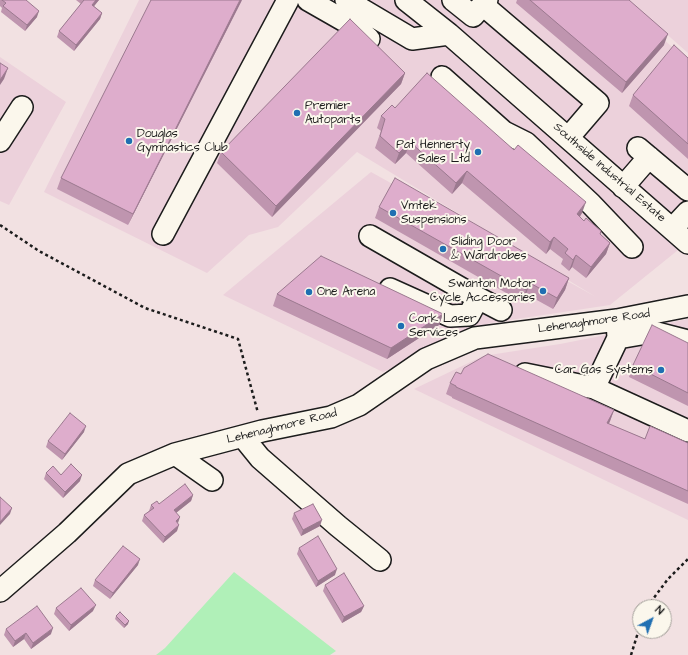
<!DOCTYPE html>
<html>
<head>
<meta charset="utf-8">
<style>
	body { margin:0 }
	#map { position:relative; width:688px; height:655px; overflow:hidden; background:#f2e1e2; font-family:"Architects Daughter",sans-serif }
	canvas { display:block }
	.north { position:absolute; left:632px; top:599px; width:40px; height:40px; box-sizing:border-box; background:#fbf7ec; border:1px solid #a29f99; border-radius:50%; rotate:41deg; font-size:11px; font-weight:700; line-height:16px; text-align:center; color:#1c1c1c }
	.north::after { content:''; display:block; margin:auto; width:14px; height:18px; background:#1f6fb2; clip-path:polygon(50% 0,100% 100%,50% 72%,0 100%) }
</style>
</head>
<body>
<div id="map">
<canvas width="688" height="655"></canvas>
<div class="north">N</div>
</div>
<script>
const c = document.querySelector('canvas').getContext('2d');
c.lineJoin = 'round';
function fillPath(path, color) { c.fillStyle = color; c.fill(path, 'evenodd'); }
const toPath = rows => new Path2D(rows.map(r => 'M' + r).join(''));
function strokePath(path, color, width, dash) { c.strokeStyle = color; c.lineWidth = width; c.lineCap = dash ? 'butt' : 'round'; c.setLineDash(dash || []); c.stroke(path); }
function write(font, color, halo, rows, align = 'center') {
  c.font = font + ' "Architects Daughter",sans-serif'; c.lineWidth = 4; c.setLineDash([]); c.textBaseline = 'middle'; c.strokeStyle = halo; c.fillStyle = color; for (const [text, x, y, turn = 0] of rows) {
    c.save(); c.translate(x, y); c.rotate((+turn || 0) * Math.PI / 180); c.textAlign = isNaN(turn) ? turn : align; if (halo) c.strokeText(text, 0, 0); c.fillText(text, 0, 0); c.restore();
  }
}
const built = toPath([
	[139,0,619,0,688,61,688,242,610,305,490,323,383,372,223,295,371,172,596,297,357,152,278,227,249,235,207,273,44,192],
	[628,0,688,0,688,53],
	[0,57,66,102,9,205,0,201],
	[688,319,688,520,414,389,483,356,560,344]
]);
const green = toPath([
	[234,572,336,651,330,655,156,655,165,648]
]);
const path = toPath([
	[0,225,39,251,145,308,238,339,258,413],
	[647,607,668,579,688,559],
	[631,655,640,626]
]);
const minor = toPath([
	[308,0,357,28,369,39],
	[346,0,412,39,449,34],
	[406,0,449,34,688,243],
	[453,0,473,16,487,0],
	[483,5,598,103,568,138],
	[442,77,504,132,526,143,591,204,632,247],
	[0,141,22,107],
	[638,148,688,190],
	[623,187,649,157],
	[673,228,688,212],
	[163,234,288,0],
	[370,236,478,298,501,310],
	[390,289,450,316,469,315,478,298],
	[618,338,653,332,688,341],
	[525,374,594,388,688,431],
	[594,388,618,338,617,320],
	[243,437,260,458,338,526,380,560],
	[175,454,212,480],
	[0,591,67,533,128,474,175,454,262,431,331,417,359,405,426,359,475,338,617,320,688,306]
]);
const wall = toPath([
	[0,0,26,0,37,17,25,31,1,12,2,8,0,6],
	[76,0,99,0,94,6,102,13,100,19,74,51,57,37,59,31,81,4],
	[242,0,128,225,57,189,61,178],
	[517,0,629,0,664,45,622,93,516,3],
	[688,58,688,159,629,106,633,95],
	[405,73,401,84,272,217,217,163,221,152],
	[395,108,582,213,580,217,584,221,601,231,600,235,610,243,606,254,586,278,572,267,569,271,561,264,563,259,550,249,546,254,462,183,452,194,406,153,395,164,375,148,381,131,377,128,381,116],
	[379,207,569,278,565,290,553,309,526,294,522,302,375,218],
	[277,294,443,314,439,325,387,359,273,306],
	[688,343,688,406,629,377,633,365],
	[461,374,614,410,609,424,645,439,688,443,688,504,452,398,452,397,446,394,450,383],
	[84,432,62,460,46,447,48,441],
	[46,473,61,475,80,481,63,498,44,479],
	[193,495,191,501,176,513,178,523,177,531,163,543,142,521,144,515,149,511,151,505,159,504],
	[294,513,320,526,301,536,292,519],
	[299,548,335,575,316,587,297,554],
	[138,565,110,599,93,586,95,580],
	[325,585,364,606,361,612,342,623,323,591],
	[56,608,93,611,69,631,54,614],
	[116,616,128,624,124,628,115,619],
	[6,629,51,634,31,649,24,639,13,647,4,635]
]);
const shadedWall = toPath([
	[96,0,99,0,90,11,92,5],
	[240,0,242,0,128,225,133,214],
	[39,11,37,17,25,31,27,25],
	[102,13,100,19,74,51,76,45],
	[668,34,664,45,622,93,626,82],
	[8,68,4,79,0,85,0,80],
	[405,73,401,84,272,217,276,206],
	[410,142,406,153,395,164,399,153],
	[467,171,462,183,452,194,456,183],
	[586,202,582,213,573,226,577,214],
	[554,237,550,249,546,254,550,242],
	[610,243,606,254,586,278,591,267],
	[576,255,572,267,569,271,573,260],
	[569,278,565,290,553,309,557,298],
	[530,283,526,294,522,302,526,290],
	[443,314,439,325,387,359,391,348],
	[614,410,610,421,603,434,607,423],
	[86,426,84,432,62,460,65,454],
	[82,475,80,481,63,498,65,492],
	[193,495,191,501,172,516,174,510],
	[12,508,10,514,0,525,0,522],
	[180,517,178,523,176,521],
	[322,520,320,526,301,536,303,530],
	[179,525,177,531,163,543,165,537],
	[140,559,138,565,110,599,113,593],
	[337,569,335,575,316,587,318,581],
	[96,605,93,611,69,631,71,625],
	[364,606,361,612,342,623,344,617],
	[129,621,128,624,124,628,125,625],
	[53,628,51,634,31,649,33,643],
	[26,633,24,639,13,647,15,641]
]);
const building = toPath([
	[2,0,26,0,39,11,27,25,3,6,6,3,2,0],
	[84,0,96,0,92,5,102,13,76,45,59,31,84,0],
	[151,0,240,0,133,214,61,178,151,0],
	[530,0,629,0,668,34,626,82,530,0],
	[350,19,405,73,276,206,221,152,350,19],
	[674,45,688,58,688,144,633,95,674,45],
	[0,63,8,68,0,80,0,63],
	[427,73,514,150,518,145,586,202,577,214,584,221,586,218,601,231,600,234,610,243,591,267,576,255,573,260,565,253,568,249,554,237,550,242,467,171,456,183,410,142,399,153,380,136,385,119,381,116,392,105,395,108,427,73],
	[395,178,569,278,557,298,530,283,526,290,379,207,395,178],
	[321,256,443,314,391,348,277,294,321,256],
	[652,325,688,343,688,393,633,365,652,325],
	[488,354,614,410,607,423,645,439,650,426,688,443,688,491,456,387,456,386,450,383,456,372,461,374,464,368,488,354],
	[70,413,86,426,65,454,48,441,70,413],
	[71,464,82,475,65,492,46,473,53,466,61,475,71,464],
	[185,484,193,495,174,510,180,517,176,521,179,525,165,537,144,515,154,508,151,505,157,501,159,504,185,484],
	[0,497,12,508,0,522,0,497],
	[313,504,322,520,303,530,294,513,313,504],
	[318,536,337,569,318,581,299,548,318,536],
	[123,546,140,559,113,593,95,580,123,546],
	[344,573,364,606,344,617,325,585,344,573],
	[81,588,96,605,71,625,56,608,81,588],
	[37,606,53,628,33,643,26,633,15,641,6,629,37,606],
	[120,612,129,621,125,625,116,616,120,612]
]);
const markers = [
	[297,113,4,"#1f6fb2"],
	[129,141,4,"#1f6fb2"],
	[478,152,4,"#1f6fb2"],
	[393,213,4,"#1f6fb2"],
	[443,249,4,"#1f6fb2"],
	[543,291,4,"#1f6fb2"],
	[309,292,4,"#1f6fb2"],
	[401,326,4,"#1f6fb2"],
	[661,370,4,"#1f6fb2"]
];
const poiNames = [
	["Premier",305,106],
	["Autoparts",305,120],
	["Douglas",137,134],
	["Gymnastics Club",137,148],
	["Pat Hennerty",470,145,"right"],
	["Sales Ltd",470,159,"right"],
	["Vmtek",401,206],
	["Suspensions",401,220],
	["Sliding Door",451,242],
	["& Wardrobes",451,256],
	["Swanton Motor",535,284,"right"],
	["Cycle Accessories",535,298,"right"],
	["One Arena",317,292],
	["Cork Laser",409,319],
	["Services",409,333],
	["Car Gas Systems",653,370,"right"]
];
const streetNames = [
	["Southside Industrial Estate",609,173,41],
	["Lehenaghmore Road",594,322,-8],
	["Lehenaghmore Road",282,427,-14]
];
fillPath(built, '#ecd1db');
fillPath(green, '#b0f0b8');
strokePath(minor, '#1c1c1c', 24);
strokePath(path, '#1c1c1c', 2.5, [3, 3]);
strokePath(minor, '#fbf7ec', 21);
fillPath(wall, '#bf95af');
fillPath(shadedWall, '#9b798f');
fillPath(building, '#deadcc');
strokePath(building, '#9b798f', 1);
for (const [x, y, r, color] of markers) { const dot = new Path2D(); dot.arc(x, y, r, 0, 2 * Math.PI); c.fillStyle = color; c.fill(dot); strokePath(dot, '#fbf7ec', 1.5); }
write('12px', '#1c1c1c', '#fbf7ec', poiNames, 'left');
write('12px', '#1c1c1c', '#fbf7ec', streetNames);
</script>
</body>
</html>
